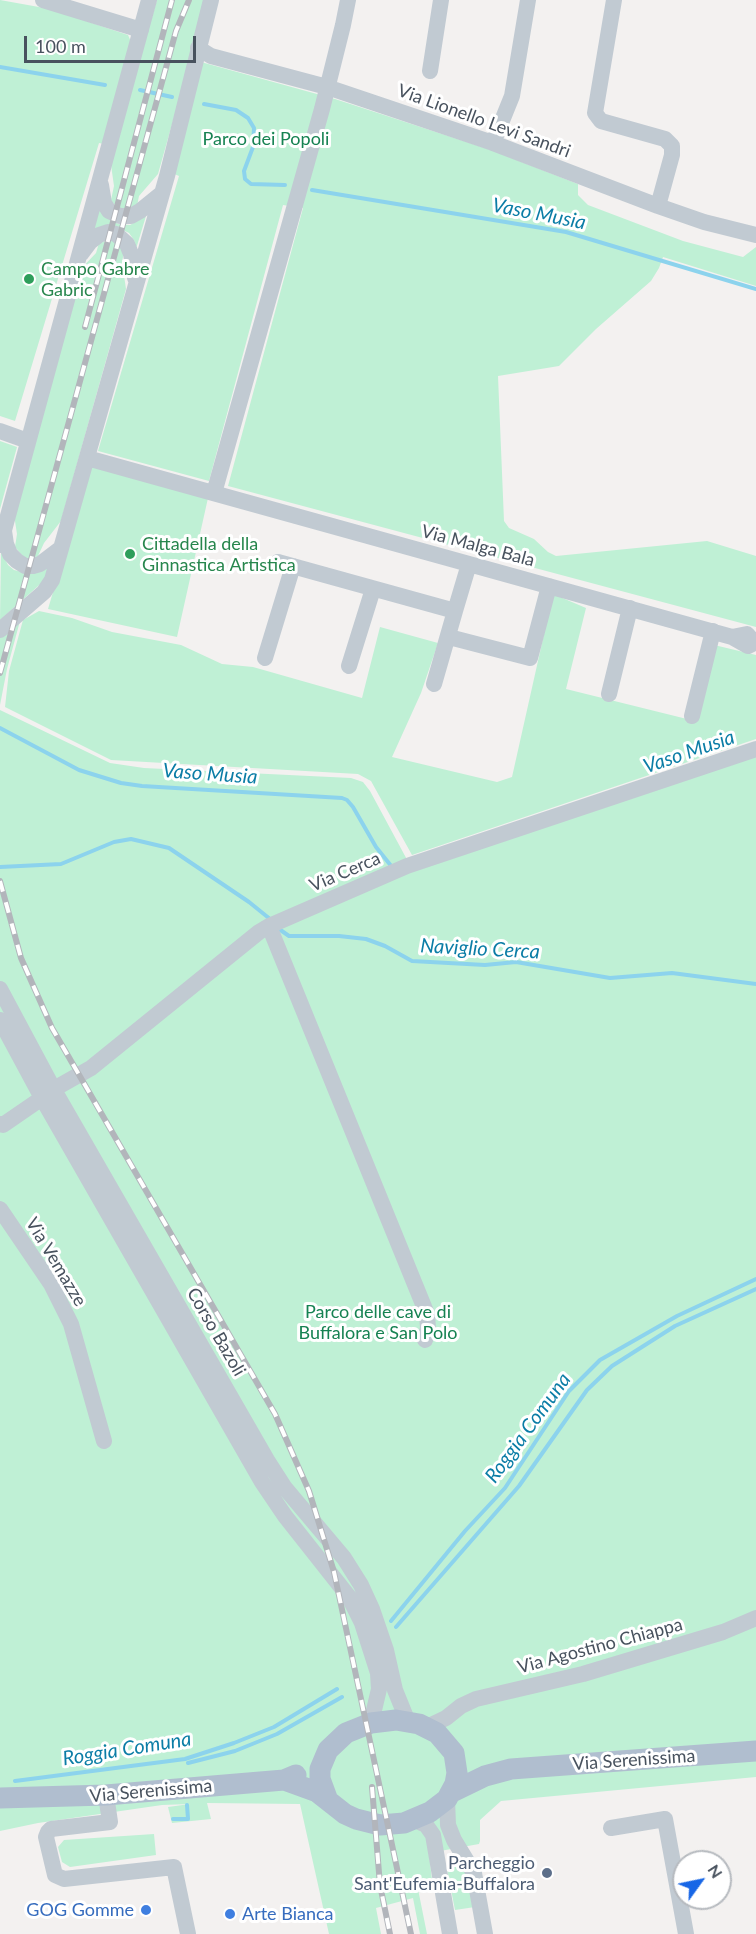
<!DOCTYPE html>
<html>
<head>
<meta charset="utf-8">
<style>
	body { margin:0 }
	#map { position:relative; width:756px; height:1934px; overflow:hidden; background:#f3f1f0; font-family:Lato,sans-serif }
	canvas { display:block }
	.north { position:absolute; left:672px; top:1850px; width:60px; height:60px; box-sizing:border-box; background:#fff; border:2px solid #b6babf; border-radius:50%; rotate:57deg; font-size:16px; font-weight:700; line-height:24px; text-align:center; color:#48525e }
	.north::after { content:''; display:block; margin:auto; width:21px; height:27px; background:#1766e6; clip-path:polygon(50% 0,100% 100%,50% 72%,0 100%) }
	.scale { position:absolute; left:24px; top:36px; width:172px; height:27px; box-sizing:border-box; border:3px solid #48525e; border-top:0; padding-left:8px; font-size:18px; line-height:21px; white-space:nowrap; color:#48525e; -webkit-text-stroke:4px #fff; paint-order:stroke }
</style>
</head>
<body>
<div id="map">
<canvas width="756" height="1934"></canvas>
<div class="north">N</div>
<div class="scale">100 m</div>
</div>
<script>
const c = document.querySelector('canvas').getContext('2d');
c.lineJoin = 'round';
function fillPath(path, color) { c.fillStyle = color; c.fill(path, 'evenodd'); }
const toPath = rows => new Path2D(rows.map(r => 'M' + r).join(''));
function strokePath(path, color, width, dash) { c.strokeStyle = color; c.lineWidth = width; c.lineCap = dash ? 'butt' : 'round'; c.setLineDash(dash || []); c.stroke(path); }
function write(font, color, halo, rows, align = 'center') {
  c.font = font + ' Lato,sans-serif'; c.lineWidth = 6; c.setLineDash([]); c.textBaseline = 'middle'; c.strokeStyle = halo; c.fillStyle = color; for (const [text, x, y, turn = 0] of rows) {
    c.save(); c.translate(x, y); c.rotate((+turn || 0) * Math.PI / 180); c.textAlign = isNaN(turn) ? turn : align; if (halo) c.strokeText(text, 0, 0); c.fillText(text, 0, 0); c.restore();
  }
}
const green = toPath([
	[0,0,50,9,128,35,132,44,104,144,99,143,15,421,0,416],
	[157,0,207,0,158,174,139,196,137,206,120,212,111,200,114,186,110,158],
	[201,62,335,99,491,150,578,184,578,195,588,205,683,241,743,257,756,247,756,286,663,257,659,268,651,281,596,329,559,366,498,376,504,521,509,528,534,539,548,552,556,556,707,541,756,556,756,627,228,486,303,208,283,205,209,481,98,451,179,176,172,173],
	[98,202,118,224,130,225,146,216,136,249,134,240,129,233,117,227,89,233],
	[114,239,124,252,122,262,126,289,61,521,44,543,38,556,32,561,26,560,15,547,17,534,13,508,77,273,96,253,99,243],
	[0,441,17,447,0,509],
	[91,464,208,498,177,637,48,609],
	[1,551,8,565,14,570,31,574,46,567,48,570,46,579,0,620],
	[553,594,586,608,566,689,691,720,710,644,756,655,756,739,412,855,371,781,358,774,111,760,5,707,9,671,23,620,39,611,72,618,112,632,181,645,222,664,253,667,362,698,380,627,438,643,421,693,392,757,497,782,512,777],
	[20,621,7,669,0,705,0,636],
	[0,710,110,763,144,768,351,778,363,782,370,791,411,867,756,753,756,1777,501,1801,480,1820,480,1841,479,1844,429,1853,432,1880,417,1884,427,1934,420,1934,413,1898,376,1908,381,1934,329,1934,300,1804,207,1803,211,1819,172,1823,168,1807,190,1804,162,1805,38,1823,0,1831],
	[154,1834,156,1855,70,1867,62,1862,58,1847,64,1840],
	[452,1857,459,1862,467,1875,475,1907,455,1910,447,1869,448,1860]
]);
const stream = toPath([
	[0,67,105,85],
	[140,90,172,97],
	[204,104,236,110,248,118,254,128,253,147,244,171,245,179,251,184,285,185],
	[312,190,566,232,756,289],
	[0,728,79,770,121,783,142,786,342,798,347,800,353,807,376,847,392,867],
	[0,867,61,864,114,842,131,839,169,848,249,902,270,919],
	[279,929,289,936,339,936,366,939,385,946,412,961,485,965,516,962,610,978,672,973,756,984],
	[391,1621,465,1531,505,1488,569,1391,600,1360,677,1316,756,1279],
	[396,1627,519,1486,587,1390,612,1366,675,1326,756,1289],
	[188,1763,235,1751,277,1734,342,1697],
	[15,1781,185,1759,234,1743,274,1727,337,1689],
	[173,1819,188,1819,187,1805]
]);
const minor = toPath([
	[43,0,141,30],
	[614,0,595,113,601,121,665,139,672,146,672,155,658,206],
	[198,48,211,56,327,87,493,143,658,206,704,222,756,235],
	[430,71,441,0],
	[493,143,512,96,528,0],
	[101,185,104,203,109,211,120,216,131,216,140,211,161,194],
	[81,254,90,242,99,235,108,232,116,234,127,244,131,254,135,278],
	[0,431,28,441],
	[87,458,732,637,748,646,752,644,752,640,747,634,732,637],
	[214,493,322,109,343,25,348,0],
	[4,531,6,544,10,554,17,561,25,566,33,566,40,564,61,548],
	[0,545,149,0],
	[278,562,455,611,469,564],
	[0,630,44,592,52,580,167,176,211,0],
	[449,637,530,658,549,586],
	[265,658,293,566],
	[349,666,373,589],
	[434,684,455,611],
	[609,694,630,608],
	[692,716,713,631],
	[269,926,427,1314,428,1328,425,1340],
	[0,989,54,1090,267,1460,285,1488,344,1558,361,1585,372,1609,386,1650,395,1690,408,1722],
	[0,1020,42,1098,262,1482,285,1516,349,1597,362,1623,378,1673,379,1689,371,1723],
	[0,1124,3,1125,61,1085,91,1068,259,932,269,926,407,866,756,749],
	[0,1209,51,1284,71,1324,104,1441],
	[427,1727,446,1718,461,1706,476,1699,583,1674,723,1632,756,1618],
	[106,1795,110,1822,51,1829,48,1832,46,1837,55,1875,64,1879,174,1867,188,1934],
	[447,1799,448,1825,454,1840,474,1873,485,1934],
	[415,1820,426,1825,433,1835,450,1934],
	[611,1828,665,1819,686,1934]
]);
const major = toPath([
	[284,1780,317,1792,345,1814,356,1819,380,1825,404,1823,430,1812,447,1799,455,1784,457,1773,454,1753,437,1733,419,1724,396,1720,371,1723,346,1733,328,1750,320,1769,320,1779,327,1798],
	[450,1793,485,1776,511,1769,756,1751],
	[0,1798,106,1795,284,1780,296,1775]
]);
const rail = toPath([
	[85,327,172,0],
	[0,673,176,31,189,0],
	[0,881,21,958,52,1028,275,1414,309,1491,334,1572,411,1934],
	[372,1787,380,1885,390,1934]
]);
const markers = [
	[29,279,6,"#2e9e5b"],
	[130,554,6,"#2e9e5b"],
	[547,1873,6,"#5c6f8a"],
	[146,1910,6,"#3f7fe0"],
	[230,1914,6,"#3f7fe0"]
];
const streetNames = [
	["Via Lionello Levi Sandri",484,121,20],
	["Via Malga Bala",478,546,15],
	["Via Cerca",345,872,-23],
	["Via Vemazze",56,1262,59],
	["Corso Bazoli",216,1332,60],
	["Via Agostino Chiappa",600,1646,-15],
	["Via Serenissima",634,1760,-4],
	["Via Serenissima",151,1791,-5]
];
const parkNames = [
	["Parco dei Popoli",266,139],
	["Parco delle cave di",378,1312],
	["Buffalora e San Polo",378,1333]
];
const leisureNames = [
	["Campo Gabre",41,269],
	["Gabric",41,290],
	["Cittadella della",142,544],
	["Ginnastica Artistica",142,565]
];
const serviceNames = [
	["Parcheggio",535,1863],
	["Sant'Eufemia-Buffalora",535,1884]
];
const shopNames = [
	["GOG Gomme",134,1910],
	["Arte Bianca",242,1914,"left"]
];
const waterNames = [
	["Vaso Musia",539,214,11],
	["Vaso Musia",689,752,-19],
	["Vaso Musia",210,774,4],
	["Naviglio Cerca",480,949,3],
	["Roggia Comuna",528,1428,-54],
	["Roggia Comuna",127,1749,-9]
];
fillPath(green, '#bff0d5');
strokePath(stream, '#8cd3ed', 4);
strokePath(minor, '#c1cad2', 16);
strokePath(major, '#b0becf', 21);
strokePath(rail, '#b2b5bb', 6);
strokePath(rail, '#fff', 4, [11]);
for (const [x, y, r, color] of markers) { const dot = new Path2D(); dot.arc(x, y, r, 0, 2 * Math.PI); c.fillStyle = color; c.fill(dot); strokePath(dot, '#fff', 2); }
write('18px', '#48525e', '#fff', streetNames);
write('18px', '#168252', '#fff', parkNames);
write('18px', '#27864d', '#fff', leisureNames, 'left');
write('18px', '#4e5e75', '#fff', serviceNames, 'right');
write('18px', '#366cbe', '#fff', shopNames, 'right');
write('italic 20px', '#0b7da6', '#fff', waterNames);
</script>
</body>
</html>
